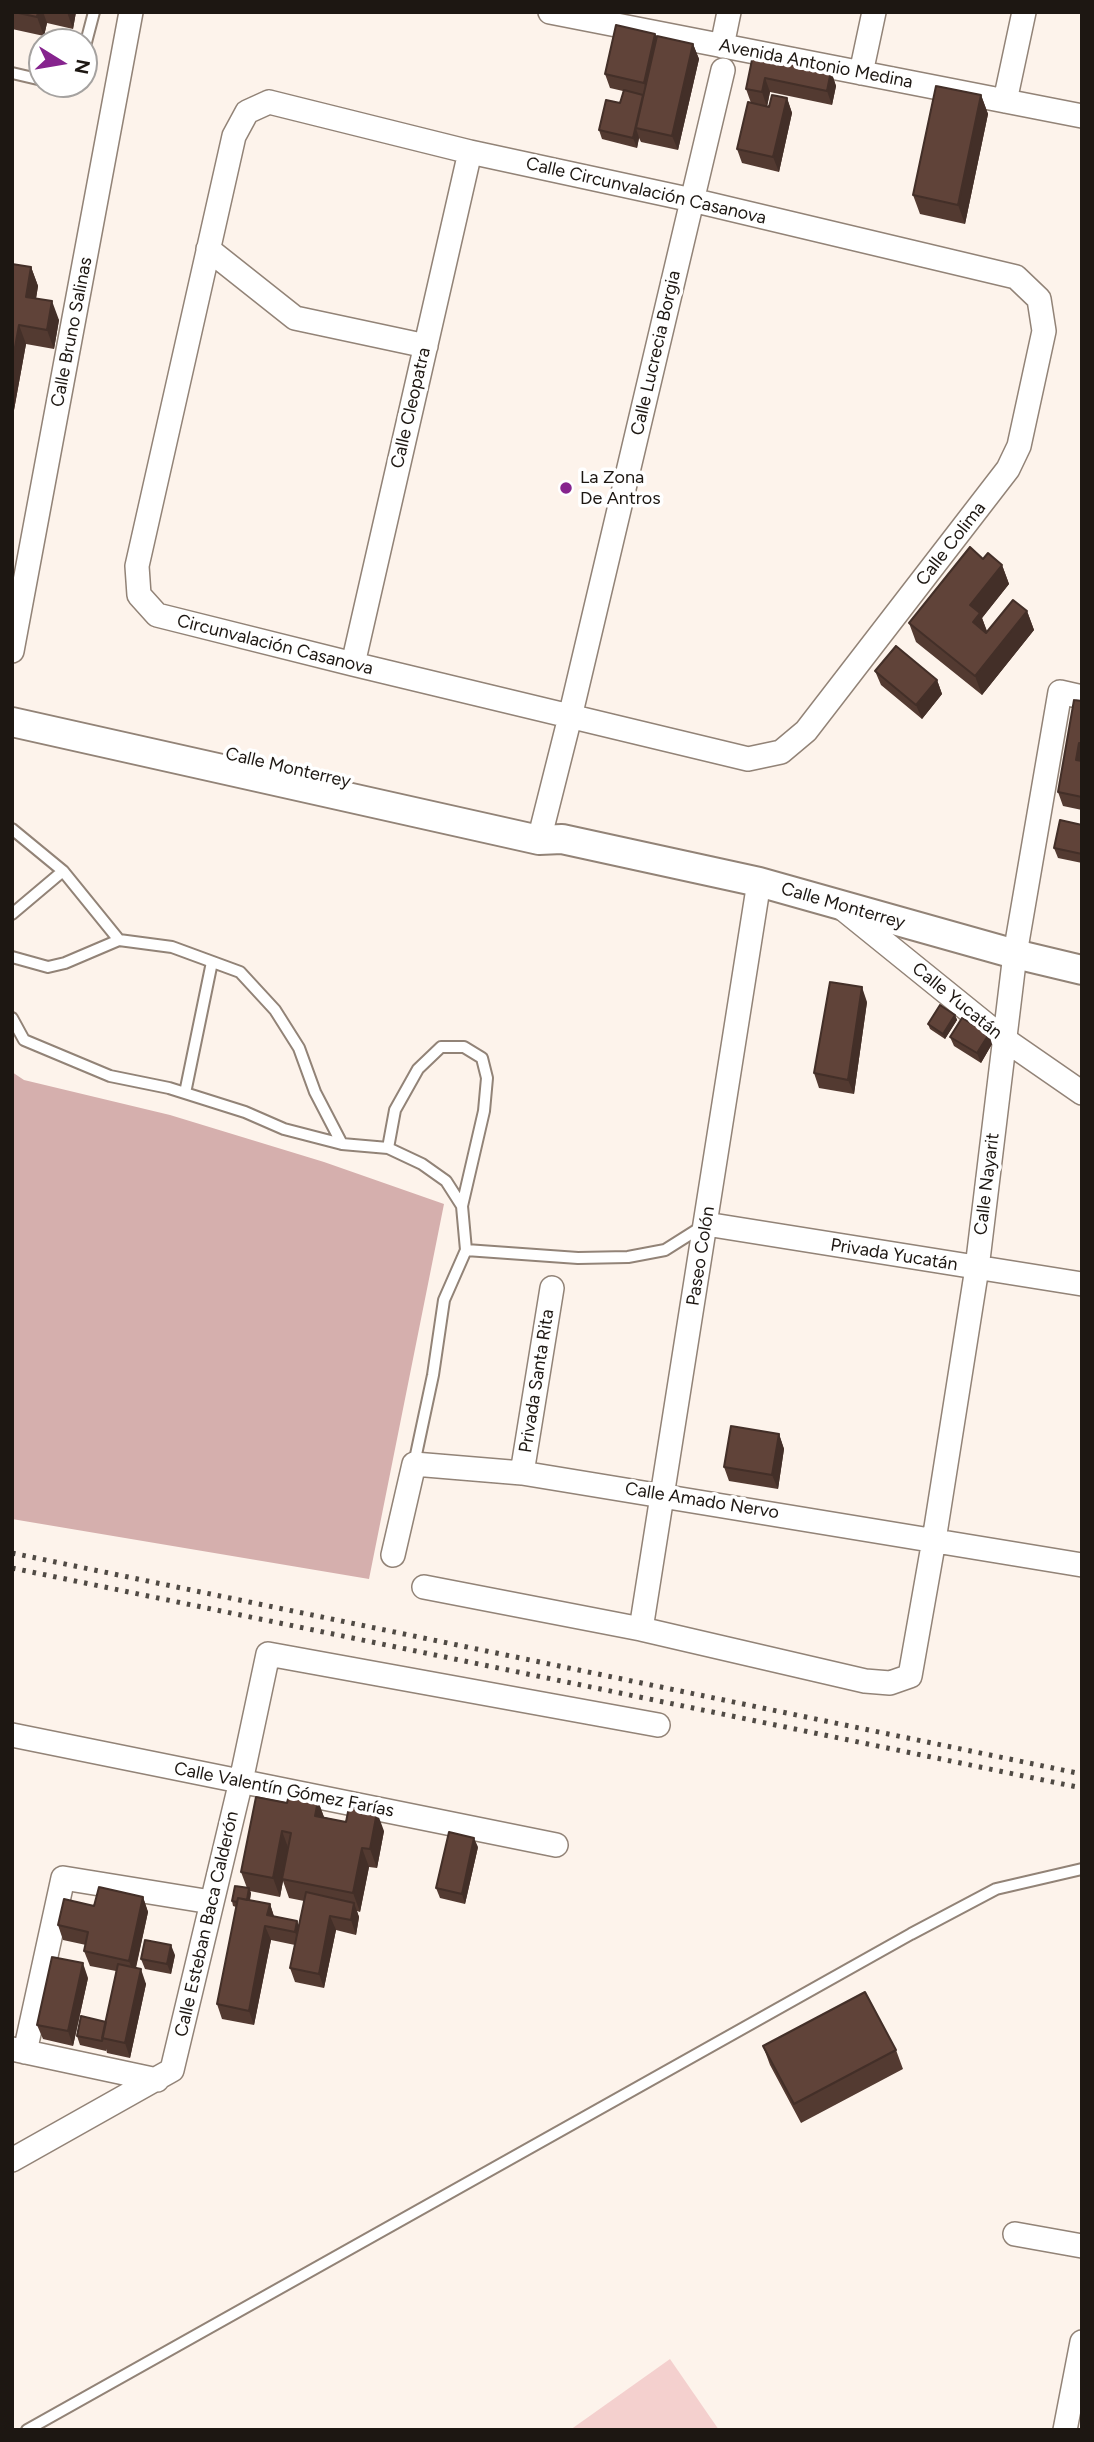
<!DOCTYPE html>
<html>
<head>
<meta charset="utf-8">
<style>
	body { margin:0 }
	#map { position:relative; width:1094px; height:2442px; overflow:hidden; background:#fdf3eb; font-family:Figtree,sans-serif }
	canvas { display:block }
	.frame { position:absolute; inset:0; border:14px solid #1d1712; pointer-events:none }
	.north { position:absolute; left:28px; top:28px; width:70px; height:70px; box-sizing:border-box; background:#fff; border:2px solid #a5a2a0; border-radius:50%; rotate:101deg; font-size:19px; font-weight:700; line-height:28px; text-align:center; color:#1d1712 }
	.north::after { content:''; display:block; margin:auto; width:24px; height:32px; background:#86248e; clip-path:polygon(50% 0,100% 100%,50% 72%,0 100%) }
</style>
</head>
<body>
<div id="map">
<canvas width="1094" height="2442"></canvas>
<div class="frame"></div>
<div class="north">N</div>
</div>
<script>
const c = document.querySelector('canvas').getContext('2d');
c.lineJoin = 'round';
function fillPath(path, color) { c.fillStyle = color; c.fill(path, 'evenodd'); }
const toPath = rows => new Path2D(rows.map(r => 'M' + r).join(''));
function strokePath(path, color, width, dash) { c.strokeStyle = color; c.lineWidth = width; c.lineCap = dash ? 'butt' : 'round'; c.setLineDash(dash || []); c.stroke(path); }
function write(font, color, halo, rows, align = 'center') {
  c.font = font + ' Figtree,sans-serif'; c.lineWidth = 7; c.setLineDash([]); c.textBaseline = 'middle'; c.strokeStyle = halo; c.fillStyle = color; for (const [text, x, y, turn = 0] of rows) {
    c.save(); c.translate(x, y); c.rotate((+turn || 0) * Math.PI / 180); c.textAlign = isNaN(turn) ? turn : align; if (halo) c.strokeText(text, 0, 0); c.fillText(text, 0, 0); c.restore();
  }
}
const green = toPath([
	[670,2359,719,2430,570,2430]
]);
const forest = toPath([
	[12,1072,24,1080,170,1115,324,1162,444,1204,369,1579,12,1519]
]);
const service = toPath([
	[84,50,94,12],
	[12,73,42,80],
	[12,829,63,871,119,940,172,947,240,972,275,1010,299,1048,315,1092,342,1144,388,1148,422,1164,446,1181,462,1206],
	[12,914,63,871],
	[12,957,48,967,65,963,119,940],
	[12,1018,24,1040,110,1076,169,1088,245,1112,284,1129,342,1144],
	[185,1093,212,962],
	[388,1148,395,1110,418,1069,441,1047,464,1047,482,1058,487,1078,484,1111,462,1206,466,1250],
	[414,1464,433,1375,444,1300,466,1250,578,1258,628,1257,665,1250,703,1226],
	[27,2430,911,1934,996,1889,1082,1869]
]);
const minor = toPath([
	[550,12,1082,116],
	[722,46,729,12],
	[861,73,874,12],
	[1005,101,1024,12],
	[269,102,470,152,692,200,1016,277,1039,299,1044,331,1019,446,1008,469,806,731,781,752,748,759,353,664,157,615,139,595,137,566,234,136,247,112,269,102],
	[208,249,295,318,426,346],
	[12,651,131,12],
	[353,664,470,152],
	[539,840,570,717,723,70],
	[842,908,1004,1039,1082,1093],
	[706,1224,1082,1284],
	[522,1473,552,1288],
	[393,1555,414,1464,522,1473,1082,1565],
	[424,1587,641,1629,865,1681,890,1683,910,1676,934,1540,977,1268,1015,954,1060,692,1082,697],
	[641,1629,759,882],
	[12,1735,556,1845],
	[12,2049,157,2080],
	[25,2052,63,1878,211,1902],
	[12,2160,172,2070,241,1781,268,1654,658,1725],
	[1015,2234,1082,2246],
	[1065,2430,1082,2342]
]);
const tertiary = toPath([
	[12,722,539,840,562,839,759,882,1015,954,1082,970]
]);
const rail = toPath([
	[12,1553,1082,1774],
	[12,1568,1082,1788]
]);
const wall = toPath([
	[12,12,76,12,73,29,47,23,44,36,12,29],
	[655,34,657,37,693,44,699,59,678,150,641,142,639,138,637,148,602,139,599,130,620,103,623,91,610,88,605,74],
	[753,55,831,71,836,86,832,105,770,92,767,106,787,98,792,113,779,172,742,163,737,149,751,103,746,89],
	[981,95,988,114,965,224,920,214,913,195],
	[12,264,31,267,38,286,36,299,59,320,54,349,26,344,12,421],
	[983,559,1002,565,1009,584,982,618,987,631,1027,611,1034,630,982,695,916,642,909,623],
	[875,671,937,680,942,694,922,719,881,685],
	[1082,701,1082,810,1063,806,1058,792],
	[1082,825,1082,863,1058,858,1054,848],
	[867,1002,854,1094,819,1088,814,1073],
	[955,1015,957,1020,945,1039,930,1029,928,1024],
	[950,1037,992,1044,981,1063,954,1046],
	[779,1434,784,1449,778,1489,729,1481,724,1467],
	[318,1801,324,1817,384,1831,377,1868,369,1867,360,1912,357,1911,359,1917,356,1935,336,1930,324,1988,295,1982,290,1968,295,1945,271,1940,254,2025,222,2019,217,2004,236,1907,233,1906,232,1901,247,1888,241,1872,287,1803],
	[283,1881,289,1898,304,1901,299,1926,297,1921,274,1917,270,1904,250,1900,251,1893,250,1891,280,1897],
	[478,1847,465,1904,440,1898,436,1888],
	[143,1897,148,1912,136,1968,146,1984,130,2058,107,2053,106,2049,106,2051,80,2045,77,2036,106,2022,116,1971,90,1966,84,1951,86,1945,63,1940,58,1925,94,1906],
	[175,1955,171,1974,145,1969,141,1959],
	[88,1978,73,2046,43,2039,37,2025],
	[763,2046,896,2050,903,2069,801,2123,770,2065]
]);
const shadedWall = toPath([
	[38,12,43,12,47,23,44,36,37,17],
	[67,12,76,12,73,29],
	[655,34,661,48,649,97,644,83],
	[693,44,699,59,678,150,672,136],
	[831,71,836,86,832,105,827,91],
	[765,78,770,92,767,107,762,92],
	[981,95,988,114,965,224,958,205],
	[787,98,792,113,779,172,773,157],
	[636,128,639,138,637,148,633,138],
	[31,267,38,286,33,316,26,297],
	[52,301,59,320,54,349,47,330],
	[19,325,26,344,12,421,12,364],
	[1002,565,1009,584,982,618,987,632,980,641,973,622,970,605],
	[1027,611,1034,630,982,695,975,676],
	[937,680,942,694,922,719,916,705],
	[1079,743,1082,752,1082,770,1076,760],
	[862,987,867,1002,854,1094,848,1080],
	[955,1015,957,1020,945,1039,943,1034],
	[989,1034,992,1044,981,1063,977,1053],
	[779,1434,784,1449,778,1489,772,1475],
	[318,1801,325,1820,315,1816],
	[377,1812,384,1831,377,1868,370,1849],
	[282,1831,289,1850,282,1879,283,1881,280,1897,273,1878],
	[474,1838,478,1847,465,1904,462,1894],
	[362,1848,369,1867,360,1912,353,1893],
	[249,1888,251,1893,248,1909,246,1904],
	[143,1897,148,1912,134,1975,129,1961],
	[354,1903,359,1917,356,1935,351,1920],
	[270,1904,275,1919,267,1915],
	[330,1916,336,1930,324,1988,319,1974],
	[297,1921,302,1936,300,1946,295,1932],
	[265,1926,271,1940,254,2025,249,2011],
	[171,1945,175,1955,171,1974,167,1964],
	[83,1963,88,1978,73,2046,68,2031],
	[141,1969,146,1984,130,2058,125,2043]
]);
const building = toPath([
	[14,12,38,12,37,17,14,12],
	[616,25,655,34,644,83,605,74,616,25],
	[657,36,693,44,672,136,636,128,657,36],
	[753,55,831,71,827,91,765,78,762,92,746,89,753,55],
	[936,86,981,95,958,205,913,195,936,86],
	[624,90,643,95,633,138,599,130,606,100,620,103,624,90],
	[772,95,787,98,773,157,737,149,748,102,769,107,772,95],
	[12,264,31,267,26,297,52,301,47,330,19,325,12,364,12,264],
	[970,547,983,559,988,553,1002,565,970,605,980,613,973,622,986,633,1013,600,1027,611,975,676,909,623,970,547],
	[896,646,937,680,916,705,875,671,896,646],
	[1074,700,1082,701,1082,744,1079,743,1076,760,1082,761,1082,797,1058,792,1074,700],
	[1060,820,1082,825,1082,854,1054,848,1060,820],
	[830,982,862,987,848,1080,814,1073,830,982],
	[940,1005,955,1015,943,1034,928,1024,940,1005],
	[962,1018,989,1034,977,1053,950,1037,962,1018],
	[731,1426,779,1434,772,1475,724,1467,731,1426],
	[289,1795,318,1801,315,1816,346,1822,349,1807,377,1812,370,1849,362,1848,353,1893,282,1879,291,1833,282,1831,273,1878,241,1872,256,1797,287,1803,289,1795],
	[449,1832,474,1838,462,1894,436,1888,449,1832],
	[235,1886,249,1888,247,1900,238,1898,237,1902,232,1901,235,1886],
	[99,1887,143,1897,129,1961,84,1951,88,1932,58,1925,64,1899,94,1906,99,1887],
	[306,1892,354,1903,351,1920,330,1916,319,1974,290,1968,306,1892],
	[238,1898,270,1904,267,1915,297,1921,295,1932,265,1926,249,2011,217,2004,238,1898],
	[145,1940,171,1945,167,1964,141,1959,145,1940],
	[52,1957,83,1963,68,2031,37,2025,52,1957],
	[118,1964,141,1969,125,2043,102,2038,118,1964],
	[865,1992,896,2050,794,2104,763,2046,865,1992],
	[81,2016,106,2022,102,2041,77,2036,81,2016]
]);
const markers = [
	[566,488,7,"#86248e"]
];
const streetNames = [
	["Avenida Antonio Medina",816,64,11],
	["Calle Circunvalación Casanova",646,191,13],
	["Calle Bruno Salinas",72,332,-79],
	["Calle Lucrecia Borgia",656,353,-77],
	["Calle Cleopatra",411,408,-77],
	["Calle Colima",951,544,-52],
	["Circunvalación Casanova",275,645,14],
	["Calle Monterrey",288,768,13],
	["Calle Monterrey",843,906,16],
	["Calle Yucatán",957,1001,39],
	["Calle Nayarit",987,1184,-83],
	["Privada Yucatán",894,1255,9],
	["Paseo Colón",701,1256,-81],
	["Privada Santa Rita",537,1381,-81],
	["Calle Amado Nervo",702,1501,9],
	["Calle Valentín Gómez Farías",284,1790,11],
	["Calle Esteban Baca Calderón",207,1924,-77]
];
const poiNames = [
	["La Zona",580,478],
	["De Antros",580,499]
];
fillPath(green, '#f4d0ce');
fillPath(forest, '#d5afad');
strokePath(service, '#928377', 14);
strokePath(minor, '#928377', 26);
strokePath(tertiary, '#928377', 32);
strokePath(service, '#fff', 10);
strokePath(minor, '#fff', 23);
strokePath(tertiary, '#fff', 28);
strokePath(rail, '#504a44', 5, [3.5, 7]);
fillPath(wall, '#533a31');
fillPath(shadedWall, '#432f28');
fillPath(building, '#604339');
strokePath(building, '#432f28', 2);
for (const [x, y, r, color] of markers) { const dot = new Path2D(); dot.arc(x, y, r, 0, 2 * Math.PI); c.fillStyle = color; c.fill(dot); strokePath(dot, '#fff', 2.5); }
write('18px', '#1d1712', '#fff', streetNames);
write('18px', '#1d1712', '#fff', poiNames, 'left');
</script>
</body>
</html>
